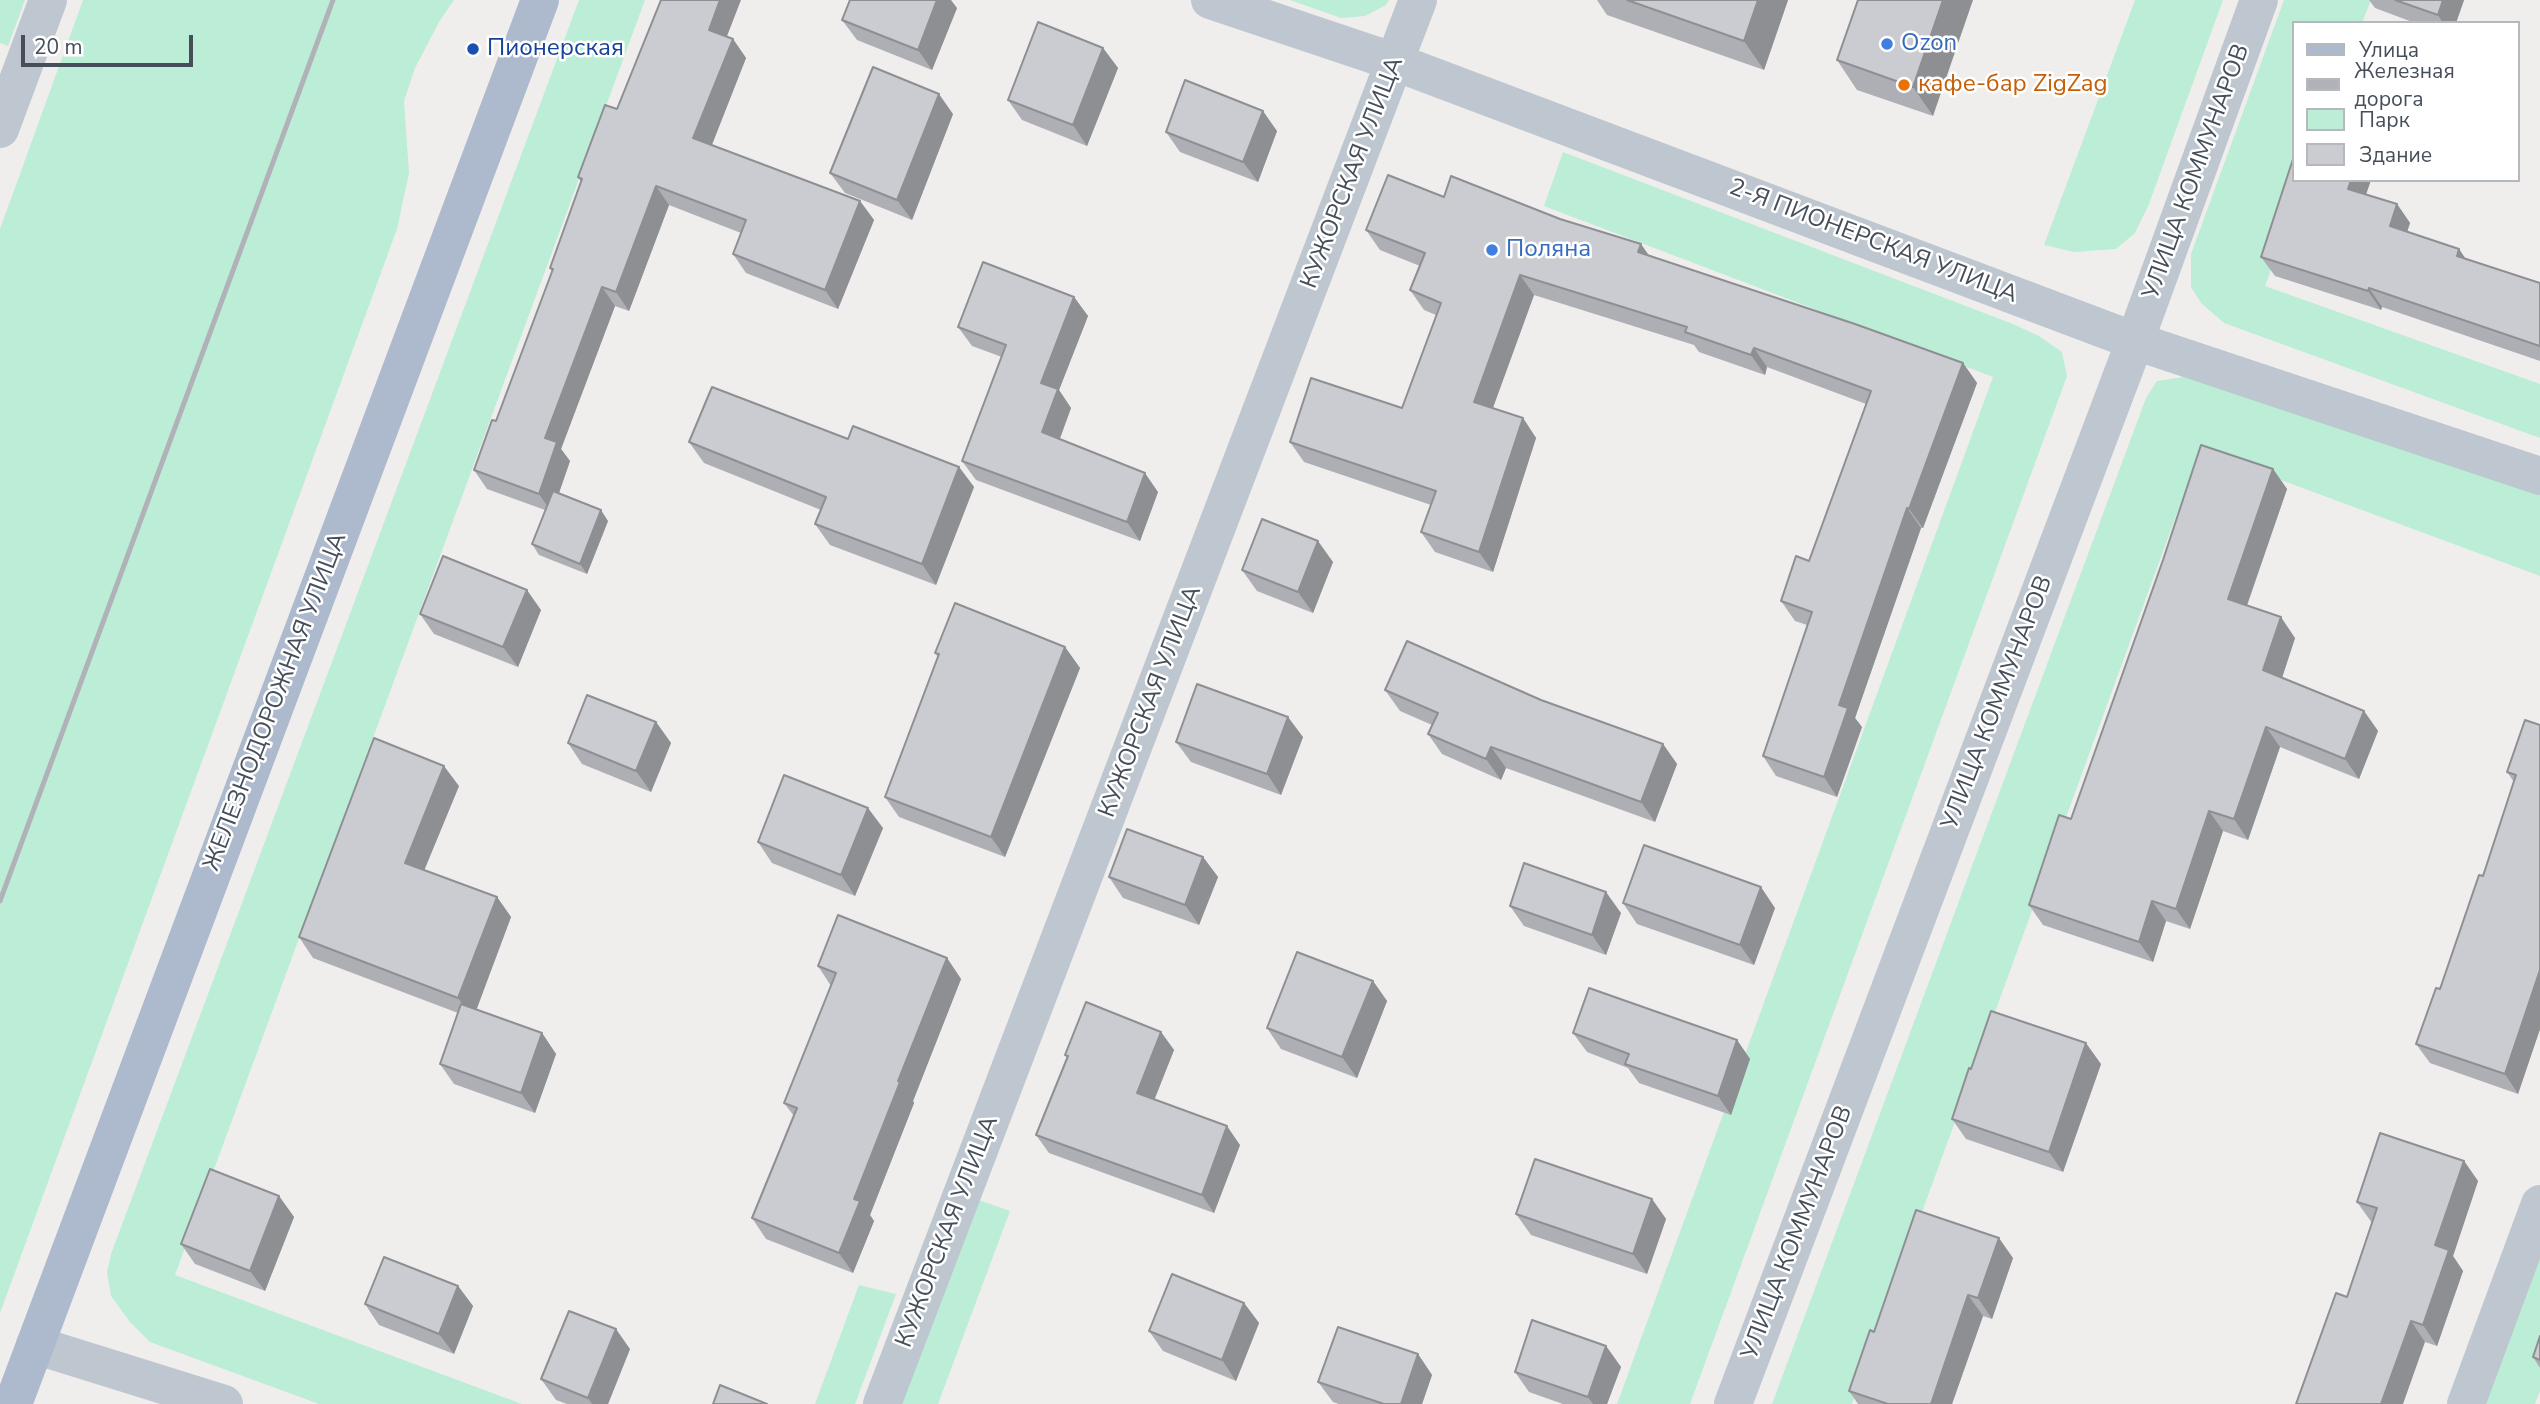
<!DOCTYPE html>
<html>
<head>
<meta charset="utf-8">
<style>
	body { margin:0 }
	#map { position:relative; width:2540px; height:1404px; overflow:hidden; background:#f0eeed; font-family:"Nunito Sans",sans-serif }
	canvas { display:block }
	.legend { position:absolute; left:2292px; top:21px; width:228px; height:161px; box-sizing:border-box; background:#fff; border:2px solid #b5b8bd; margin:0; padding:9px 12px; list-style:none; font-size:21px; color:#464e5a }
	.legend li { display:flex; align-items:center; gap:14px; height:35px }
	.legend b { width:35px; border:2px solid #b5b8bd }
	.scale { position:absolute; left:21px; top:35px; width:172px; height:32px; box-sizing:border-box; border:4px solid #464e5a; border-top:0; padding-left:9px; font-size:21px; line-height:24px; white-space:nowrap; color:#464e5a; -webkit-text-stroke:5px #fff; paint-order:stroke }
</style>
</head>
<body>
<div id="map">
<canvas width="2540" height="1404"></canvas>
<ul class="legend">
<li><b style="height:9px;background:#adb9cc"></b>Улица</li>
<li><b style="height:9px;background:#b0b2b8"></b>Железная дорога</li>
<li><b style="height:19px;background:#bcedd6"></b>Парк</li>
<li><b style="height:19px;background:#caccd2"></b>Здание</li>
</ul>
<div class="scale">20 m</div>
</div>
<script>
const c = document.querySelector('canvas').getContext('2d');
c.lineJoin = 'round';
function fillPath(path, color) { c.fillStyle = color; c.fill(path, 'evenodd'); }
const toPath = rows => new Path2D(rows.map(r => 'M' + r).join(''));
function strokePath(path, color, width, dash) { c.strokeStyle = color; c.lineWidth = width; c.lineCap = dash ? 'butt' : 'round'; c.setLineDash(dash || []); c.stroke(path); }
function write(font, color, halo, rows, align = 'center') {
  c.font = font + ' "Nunito Sans",sans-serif'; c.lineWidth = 5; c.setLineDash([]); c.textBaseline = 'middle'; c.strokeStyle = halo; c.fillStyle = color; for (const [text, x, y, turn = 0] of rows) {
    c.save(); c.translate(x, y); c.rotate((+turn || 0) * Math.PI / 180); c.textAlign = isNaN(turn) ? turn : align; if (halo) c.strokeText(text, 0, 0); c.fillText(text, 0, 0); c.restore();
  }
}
const green = toPath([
	[0,0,25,0,8,46,0,43],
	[83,0,454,0,439,22,415,68,404,101,409,173,397,229,0,1313,0,229],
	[579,0,645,0,175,1275,522,1404,319,1404,150,1342,130,1322,111,1296,107,1272,111,1254],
	[1290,0,1389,0,1386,5,1365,16,1341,18],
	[2135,0,2223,0,2149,204,2135,233,2116,249,2074,252,2044,245],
	[2284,0,2371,0,2362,23,2293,23,2293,180,2304,180,2265,286,2540,384,2540,438,2224,323,2201,303,2191,287,2191,254],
	[1563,152,2013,324,2039,336,2062,352,2067,376,1690,1404,1617,1404,1993,377,1544,206],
	[2183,377,2540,493,2540,576,2200,450,1852,1404,1772,1404,2146,398,2157,381],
	[976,1199,1010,1211,938,1404,898,1404],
	[2540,1234,2540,1391,2535,1404,2475,1404],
	[859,1285,896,1294,855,1404,815,1404]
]);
const minor = toPath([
	[1210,0,1395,62,2135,341,2540,476],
	[0,129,48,0],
	[35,1345,224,1404],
	[882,1404,1418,0],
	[1733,1404,2135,341,2259,0],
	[2466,1404,2540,1204]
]);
const major = toPath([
	[13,1404,540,0]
]);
const rail = toPath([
	[0,901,333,0]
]);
const wall = toPath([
	[1597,0,1788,0,1764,70,1607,15],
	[1858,0,1933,116,1857,90,1837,60],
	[2369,0,2464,0,2456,23,2415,23,2375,8],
	[957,8,932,70,857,40,842,20],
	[727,37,733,39,746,58,712,145,860,201,874,220,838,309,746,273,733,254,741,233,669,205,629,311,615,306,561,449,570,461,559,493,608,521,587,574,539,555,532,544,545,510,487,489,474,470,496,421,552,272,550,268,581,182,578,177,617,109],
	[1103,48,1118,68,1087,146,1022,120,1008,100],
	[953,114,912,220,845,193,830,173],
	[1277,131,1258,182,1180,152,1166,132],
	[2293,180,2371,180,2366,195,2397,204,2410,223,2407,232,2459,249,2465,259,2540,283,2540,361,2382,307,2381,310,2275,276,2261,257],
	[1444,197,1649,256,1963,363,1977,383,1923,528,1921,528,1855,718,1862,727,1837,797,1776,776,1763,756,1807,625,1795,621,1781,601,1809,561,1866,404,1767,367,1765,375,1699,352,1694,345,1534,295,1493,408,1523,418,1536,438,1493,572,1435,552,1421,532,1431,505,1304,462,1290,442,1402,408,1436,315,1424,310,1410,290,1420,266,1380,250,1366,230],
	[1074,297,1088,316,1059,390,1071,408,1060,439,1158,492,1140,541,976,480,962,461,1002,357,972,346,958,327],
	[848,439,959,467,974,487,936,585,830,545,815,524,821,510,704,463,689,442],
	[2273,469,2287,489,2247,606,2295,638,2282,678,2364,711,2378,731,2359,779,2280,747,2248,840,2223,831,2190,929,2166,921,2153,962,2043,925,2029,905,2071,819],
	[1333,562,1313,613,1257,591,1242,570],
	[541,610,518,667,434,634,420,614],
	[1065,647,1080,668,1005,857,899,817,885,797,938,657,935,653],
	[1385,690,1541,700,1663,744,1677,764,1655,822,1506,768,1501,780,1442,754,1428,734,1432,725,1400,711],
	[656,722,671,743,651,792,582,764,568,743],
	[2540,725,2540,1029,2518,1094,2430,1063,2416,1044,2440,989,2483,876,2514,782,2507,772],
	[1303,737,1281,795,1191,762,1176,742],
	[459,786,424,870,497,897,511,917,476,1010,542,1033,556,1054,535,1113,454,1084,440,1064,458,1013,313,958,299,937],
	[883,828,855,896,772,863,758,842],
	[1203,857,1218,877,1199,925,1123,898,1109,877],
	[1623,903,1775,908,1754,965,1637,924],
	[1510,906,1621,913,1606,955,1524,926],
	[947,958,961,979,913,1101,914,1103,870,1215,874,1221,853,1273,766,1239,752,1218,794,1116,784,1103,831,986,818,966],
	[1373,981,1387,1001,1357,1078,1281,1049,1267,1028],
	[1161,1032,1174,1050,1154,1099,1240,1145,1214,1213,1049,1153,1036,1135,1067,1058,1065,1055],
	[1573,1033,1737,1040,1750,1059,1731,1115,1639,1083,1628,1068,1587,1052],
	[2101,1064,2063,1172,1966,1139,1952,1119,1971,1069],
	[2464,1161,2478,1181,2453,1256,2463,1271,2437,1346,2425,1342,2347,1297,2372,1223,2357,1202],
	[279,1196,294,1217,265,1291,195,1264,181,1244],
	[1652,1199,1666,1219,1647,1274,1531,1235,1516,1214],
	[2013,1258,1992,1319,1983,1316,1952,1404,1858,1404,1849,1391,1874,1332],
	[458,1286,473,1306,454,1354,379,1325,365,1304],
	[1244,1303,1259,1323,1236,1381,1163,1351,1149,1331],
	[2540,1336,2540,1368,2533,1357],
	[1606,1346,1621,1367,1607,1404,1563,1404,1529,1392,1515,1372],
	[630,1349,608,1404,567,1404,556,1400,541,1379],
	[1418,1354,1432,1375,1422,1404,1339,1404,1333,1402,1318,1382]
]);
const shadedWall = toPath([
	[720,0,741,0,722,49,709,30],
	[937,0,951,0,957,8,932,70,918,50],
	[1758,0,1788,0,1764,70,1744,41],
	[1943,0,1973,0,1933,116,1913,87],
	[2443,0,2464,0,2456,23,2443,23,2438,15],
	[733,39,746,58,707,157,693,138],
	[1103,48,1118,68,1087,146,1073,125],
	[939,94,953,114,912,220,897,200],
	[1263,111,1277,131,1258,182,1243,162],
	[2351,180,2371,180,2361,208,2348,189],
	[656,186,669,205,629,311,616,292],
	[860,201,874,220,838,309,825,290],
	[2397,204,2410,223,2403,244,2390,226],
	[1641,244,1655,264,1638,252],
	[2459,249,2472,268,2457,256],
	[1520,275,1534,295,1488,421,1474,402],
	[602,287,615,306,561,449,570,461,552,513,539,494,545,438],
	[2369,288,2382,307,2381,310,2368,291],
	[1074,297,1088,316,1059,390,1071,408,1055,451,1042,432,1041,383],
	[1754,348,1767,367,1765,375,1751,355],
	[1963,363,1977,383,1923,528,1909,509],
	[1523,418,1536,438,1493,572,1479,552],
	[959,467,974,487,936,585,922,564],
	[2273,469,2287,489,2242,619,2228,599],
	[1145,473,1158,492,1140,541,1127,522],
	[1907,508,1921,528,1855,718,1862,727,1837,797,1824,777,1839,705],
	[601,510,608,521,587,574,580,564],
	[1318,541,1333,562,1313,613,1298,592],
	[527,590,541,610,518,667,503,647],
	[2281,617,2295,638,2278,690,2263,670],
	[1065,647,1080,668,1005,857,991,837],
	[2364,711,2378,731,2359,779,2345,759],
	[1288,717,1303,737,1281,795,1267,774],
	[656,722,671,743,651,792,636,771],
	[2266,727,2280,747,2248,840,2234,819],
	[1663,744,1677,764,1655,822,1641,802],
	[1491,747,1506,768,1501,780,1486,759],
	[444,766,459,786,419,883,405,863],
	[868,808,883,828,855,896,841,875],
	[2209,811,2223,831,2190,929,2176,909],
	[1203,857,1218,877,1199,925,1185,905],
	[1761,887,1775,908,1754,965,1740,945],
	[1606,892,1621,913,1606,955,1592,935],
	[497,897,511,917,473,1019,458,998],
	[2152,901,2166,921,2153,962,2139,942],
	[947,958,961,979,913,1101,914,1103,870,1215,874,1221,853,1273,839,1253,854,1199,898,1081],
	[2540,970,2540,1029,2518,1094,2505,1074],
	[1373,981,1387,1001,1357,1078,1342,1057],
	[1161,1032,1174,1050,1150,1111,1137,1093],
	[542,1033,556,1054,535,1113,521,1093],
	[1737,1040,1750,1059,1731,1115,1718,1096],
	[2086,1043,2101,1064,2063,1172,2049,1152],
	[1227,1126,1240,1145,1214,1213,1202,1195],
	[2464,1161,2478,1181,2453,1256,2463,1271,2437,1346,2423,1325,2435,1245],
	[279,1196,294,1217,265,1291,250,1271],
	[1652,1199,1666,1219,1647,1274,1633,1254],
	[1999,1238,2013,1258,1992,1319,1978,1298],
	[458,1286,473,1306,454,1354,439,1334],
	[1968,1295,1983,1316,1952,1404,1931,1404],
	[1244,1303,1259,1323,1236,1381,1222,1360],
	[2411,1321,2425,1342,2403,1404,2381,1404],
	[616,1329,630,1349,608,1404,592,1404,588,1398],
	[1606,1346,1621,1367,1607,1404,1593,1404,1588,1397],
	[1418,1354,1432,1375,1422,1404,1401,1404]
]);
const building = toPath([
	[661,0,720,0,709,30,733,39,693,138,860,201,825,290,733,254,746,220,656,186,616,292,602,287,545,438,557,442,539,494,474,470,492,420,496,421,553,269,550,268,582,179,578,177,605,105,617,109,661,0],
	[850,0,937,0,918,50,842,20,850,0],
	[1627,0,1758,0,1744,41,1627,0],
	[1858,0,1943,0,1913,87,1837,60,1858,0],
	[2395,0,2443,0,2438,15,2395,0],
	[1038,22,1103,48,1073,125,1008,100,1038,22],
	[873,67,939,94,897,200,830,173,873,67],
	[1185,80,1263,111,1243,162,1166,132,1185,80],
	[2293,159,2293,180,2351,180,2348,189,2397,204,2390,226,2459,249,2457,256,2540,283,2540,346,2369,288,2368,291,2261,257,2293,159],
	[1388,175,1444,197,1451,176,1560,219,1641,244,1638,252,1855,324,1963,363,1909,509,1907,508,1839,705,1848,708,1824,777,1763,756,1812,612,1781,601,1796,556,1809,561,1871,391,1754,348,1751,355,1685,332,1687,327,1520,275,1474,402,1523,418,1479,552,1421,532,1436,491,1290,442,1311,378,1402,408,1441,303,1410,290,1425,253,1366,230,1388,175],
	[983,262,1074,297,1041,383,1058,389,1042,432,1145,473,1127,522,962,461,1006,345,958,327,983,262],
	[712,387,848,439,853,426,959,467,922,564,815,524,826,497,689,442,712,387],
	[2201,445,2273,469,2228,599,2281,617,2263,670,2364,711,2345,759,2266,727,2234,819,2209,811,2176,909,2152,901,2139,942,2029,905,2059,815,2071,819,2163,560,2201,445],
	[553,491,601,510,580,564,532,544,553,491],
	[1262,519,1318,541,1298,592,1242,570,1262,519],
	[443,556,527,590,503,647,420,614,443,556],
	[955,603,1065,647,991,837,885,797,939,654,935,653,955,603],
	[1407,641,1541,700,1663,744,1641,802,1491,747,1486,759,1428,734,1438,713,1385,690,1407,641],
	[1197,684,1288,717,1267,774,1176,742,1197,684],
	[587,695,656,722,636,771,568,743,587,695],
	[2525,720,2540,725,2540,970,2505,1074,2416,1044,2436,988,2440,989,2479,875,2483,876,2516,775,2507,772,2525,720],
	[374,738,444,766,405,863,497,897,458,998,299,937,374,738],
	[784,775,868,808,841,875,758,842,784,775],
	[1127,829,1203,857,1185,905,1109,877,1127,829],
	[1644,845,1761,887,1740,945,1623,903,1644,845],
	[1524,863,1606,892,1592,935,1510,906,1524,863],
	[838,915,947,958,898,1081,900,1082,854,1199,860,1201,839,1253,752,1218,797,1108,784,1103,836,973,818,966,838,915],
	[1297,952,1373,981,1342,1057,1267,1028,1297,952],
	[1589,988,1737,1040,1718,1096,1625,1064,1629,1054,1573,1033,1589,988],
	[1086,1002,1161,1032,1137,1093,1227,1126,1202,1195,1036,1135,1068,1056,1065,1055,1086,1002],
	[461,1004,542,1033,521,1093,440,1064,461,1004],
	[1991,1011,2086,1043,2049,1152,1952,1119,1969,1068,1971,1069,1991,1011],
	[2380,1133,2464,1161,2435,1245,2449,1250,2423,1325,2411,1321,2381,1404,2296,1404,2336,1293,2347,1297,2377,1208,2357,1202,2380,1133],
	[1535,1159,1652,1199,1633,1254,1516,1214,1535,1159],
	[210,1169,279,1196,250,1271,181,1244,210,1169],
	[1916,1210,1999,1238,1978,1298,1968,1295,1931,1404,1888,1404,1849,1391,1870,1330,1874,1332,1916,1210],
	[384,1257,458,1286,439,1334,365,1304,384,1257],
	[1172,1274,1244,1303,1222,1360,1149,1331,1172,1274],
	[569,1311,616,1329,588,1398,541,1379,569,1311],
	[1532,1320,1606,1346,1588,1397,1515,1372,1532,1320],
	[1338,1327,1418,1354,1401,1404,1384,1404,1318,1382,1338,1327],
	[2540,1336,2540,1360,2533,1357,2540,1336],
	[720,1385,767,1404,713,1404,720,1385]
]);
const markers = [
	[1887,44,7,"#3f7fe0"],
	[473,49,7,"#1a4fb4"],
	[1904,85,7,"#e8710a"],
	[1492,250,7,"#3f7fe0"]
];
const shopNames = [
	["Ozon",1901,44],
	["Поляна",1506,250]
];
const transitNames = [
	["Пионерская",487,49]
];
const foodNames = [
	["кафе-бар ZigZag",1918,85]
];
const streetNames = [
	["УЛИЦА КОММУНАРОВ",2197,172,-70],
	["КУЖОРСКАЯ УЛИЦА",1353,173,-69],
	["2-Я ПИОНЕРСКАЯ УЛИЦА",1873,242,21],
	["ЖЕЛЕЗНОДОРОЖНАЯ УЛИЦА",276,702,-69],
	["КУЖОРСКАЯ УЛИЦА",1151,702,-69],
	["УЛИЦА КОММУНАРОВ",1998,703,-69],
	["КУЖОРСКАЯ УЛИЦА",948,1232,-69],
	["УЛИЦА КОММУНАРОВ",1798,1233,-69]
];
fillPath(green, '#bcedd6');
strokePath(minor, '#bec6cf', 38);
strokePath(major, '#adb9cc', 38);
strokePath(rail, '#b0b2b8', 5);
fillPath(wall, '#aeafb5');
fillPath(shadedWall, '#8d8f93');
fillPath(building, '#caccd2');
strokePath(building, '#8d8f93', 2);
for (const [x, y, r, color] of markers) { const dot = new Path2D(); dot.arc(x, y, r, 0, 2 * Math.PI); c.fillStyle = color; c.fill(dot); strokePath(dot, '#fff', 2.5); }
write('24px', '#366cbe', '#fff', shopNames, 'left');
write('24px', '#164399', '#fff', transitNames, 'left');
write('24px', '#c56008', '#fff', foodNames, 'left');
write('24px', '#464e5a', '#fff', streetNames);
</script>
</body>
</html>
